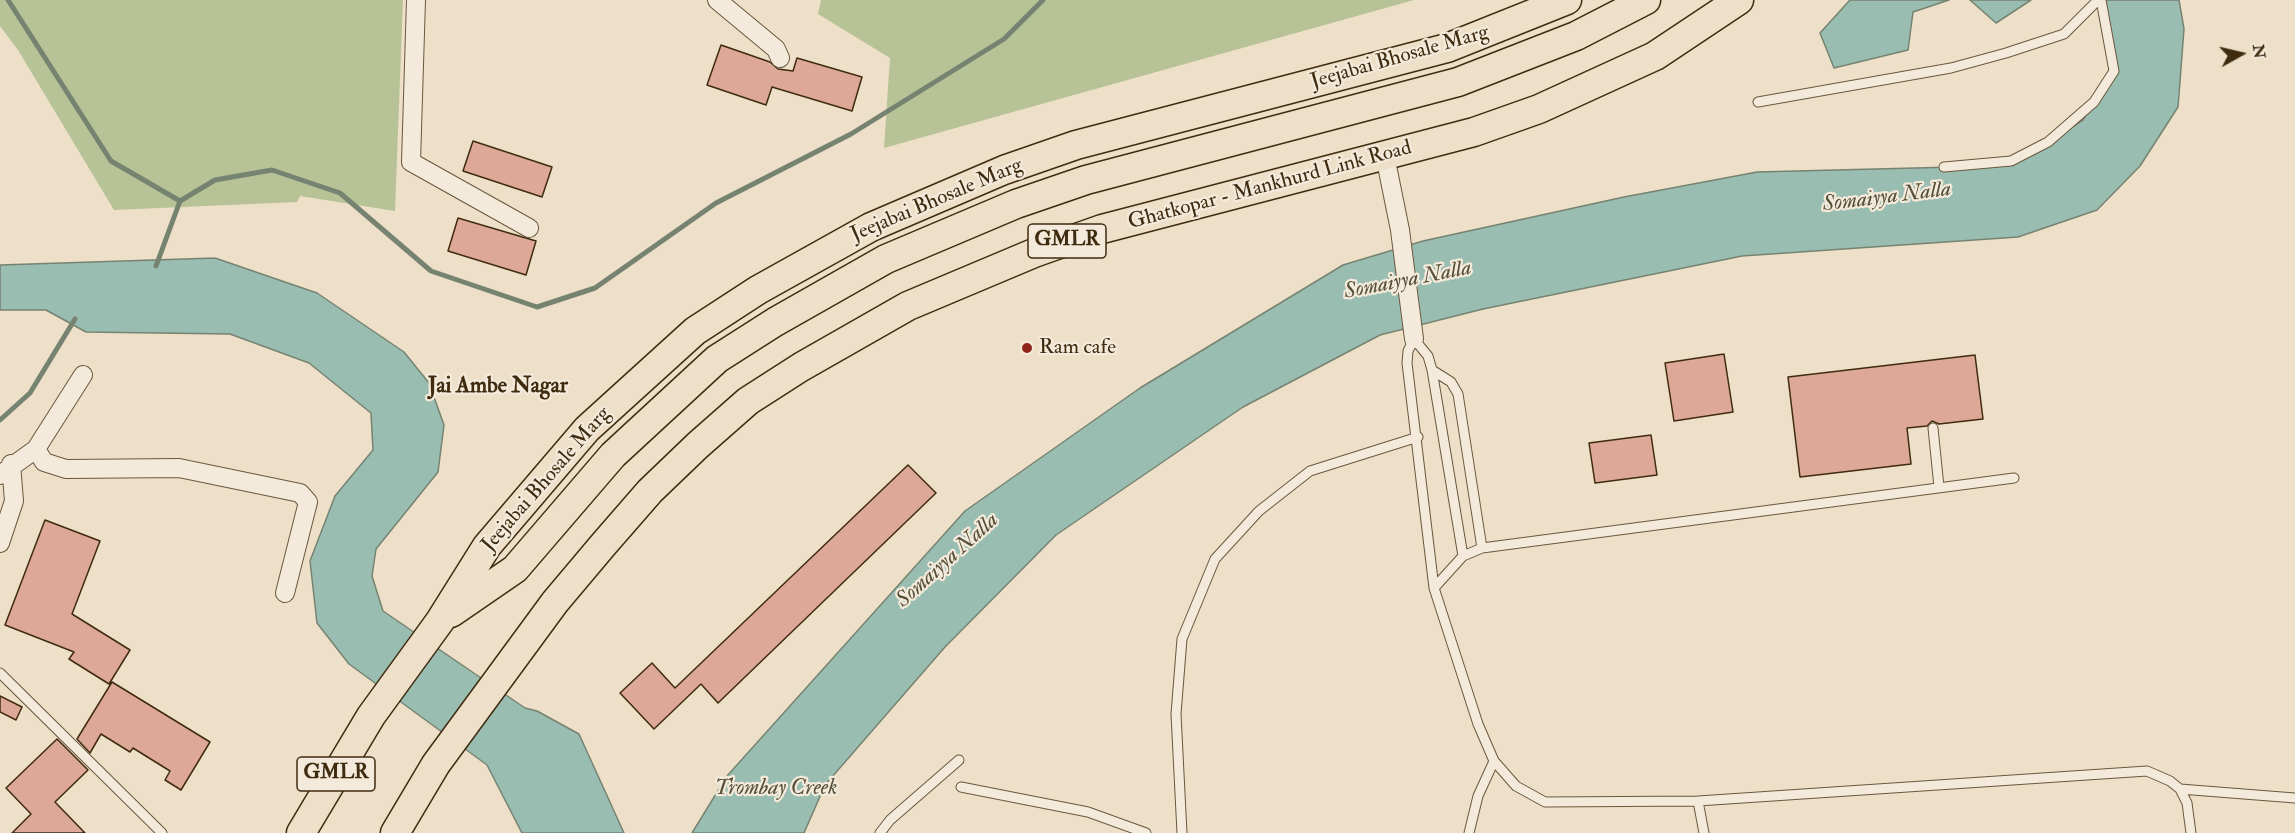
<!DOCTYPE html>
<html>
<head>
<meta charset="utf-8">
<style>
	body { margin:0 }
	#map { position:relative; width:2295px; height:833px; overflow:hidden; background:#eddfc8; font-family:"IM FELL Double Pica",serif }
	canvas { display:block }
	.north { position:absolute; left:2211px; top:24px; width:60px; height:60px; -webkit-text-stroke:4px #f3eadb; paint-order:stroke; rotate:82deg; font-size:16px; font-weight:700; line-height:24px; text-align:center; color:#3f2b0f }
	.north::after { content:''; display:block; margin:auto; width:21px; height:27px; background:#3f2b0f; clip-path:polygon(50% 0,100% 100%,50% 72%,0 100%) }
</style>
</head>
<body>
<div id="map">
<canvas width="2295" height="833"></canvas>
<div class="north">N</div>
</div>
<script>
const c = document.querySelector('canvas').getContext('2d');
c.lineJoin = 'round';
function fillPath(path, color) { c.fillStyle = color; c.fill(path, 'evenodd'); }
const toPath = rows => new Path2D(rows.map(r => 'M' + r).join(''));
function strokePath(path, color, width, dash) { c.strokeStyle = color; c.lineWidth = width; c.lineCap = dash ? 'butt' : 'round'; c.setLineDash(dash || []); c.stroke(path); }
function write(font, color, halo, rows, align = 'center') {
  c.font = font + ' "IM FELL Double Pica",serif'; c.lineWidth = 4.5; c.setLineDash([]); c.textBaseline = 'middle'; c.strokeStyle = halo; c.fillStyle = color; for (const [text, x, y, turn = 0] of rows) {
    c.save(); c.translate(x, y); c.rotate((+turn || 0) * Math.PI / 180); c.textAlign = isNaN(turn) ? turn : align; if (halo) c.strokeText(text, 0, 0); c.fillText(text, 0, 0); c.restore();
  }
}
const green = toPath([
	[0,0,403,0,395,211,300,196,297,202,114,210,18,50,0,26],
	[821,0,1414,0,884,148,890,58,818,14]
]);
const water = toPath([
	[1850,0,1949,0,1913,12,1908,50,1834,68,1820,33,1850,0],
	[1970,0,2031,0,1996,23,1970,0],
	[2101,0,2179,0,2184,29,2178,107,2140,166,2097,210,2018,237,1742,256,1483,309,1380,335,1243,407,1056,535,945,647,825,785,804,833,692,833,727,776,965,511,1140,388,1343,265,1423,241,1624,197,1757,172,1955,167,2020,160,2083,120,2114,71,2101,0],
	[215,258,317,293,404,352,429,383,444,425,438,472,376,549,372,576,383,611,525,708,537,711,579,734,624,833,522,833,487,765,349,664,317,623,310,561,335,496,373,450,371,413,309,363,230,334,86,332,46,310,0,310,0,265,215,258]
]);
const stream = toPath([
	[8,0,111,161,180,201],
	[156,266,180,201,215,180,272,170,340,193,431,271,537,307,595,288,716,203,851,134,1004,39,1043,0],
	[0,420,30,393,75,319]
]);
const building = toPath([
	[721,45,770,62,778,69,793,71,797,58,862,77,852,111,772,87,766,105,707,85,721,45],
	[473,141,552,167,542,197,463,171,473,141],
	[458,218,536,241,526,275,448,251,458,218],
	[1724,354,1733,412,1674,421,1665,363,1724,354],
	[1975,355,1983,419,1939,424,1932,421,1927,426,1907,428,1911,464,1800,477,1788,377,1975,355],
	[1651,435,1657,475,1595,483,1589,443,1651,435],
	[908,465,936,493,718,703,701,684,654,729,620,693,652,663,675,688,908,465],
	[45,520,100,541,72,614,130,650,109,684,69,659,74,652,5,625,45,520],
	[112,682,210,742,181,790,165,780,170,771,133,748,130,752,101,734,90,753,77,739,112,682],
	[0,696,22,707,16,720,0,712,0,696],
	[57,739,88,770,55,802,85,833,12,833,31,814,6,788,57,739]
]);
const service = toPath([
	[1758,102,1951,68,2006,53,2064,34,2098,0],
	[1944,167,2011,161,2048,142,2094,102,2114,71,2101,0],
	[1432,370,1451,382,1458,394,1482,548],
	[1933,428,1939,487],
	[1463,556,1432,370,1428,356,1414,339,1408,351,1407,363,1434,588,1478,724,1494,761,1516,786,1545,802,1698,801,2147,771,2170,781,2180,789,2187,803,2191,833],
	[1434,588,1463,556,1482,548,2014,478],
	[0,673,162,833],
	[961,787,1088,812,1146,833],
	[2180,789,2295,798],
	[1698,801,1704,833],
	[880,833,890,820,959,760],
	[1182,833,1176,714,1182,639,1215,559,1259,511,1310,471,1418,437],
	[1469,833,1478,796,1494,761]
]);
const minor = toPath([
	[416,0,411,162,529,228],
	[717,0,776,49,780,58],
	[1385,156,1400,230,1414,339],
	[36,449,44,462,66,469,179,468,300,493,308,502,285,593],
	[0,475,36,449,83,375],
	[0,543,14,501,11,464]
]);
const trunk = toPath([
	[451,613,515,569,613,455,717,359,775,322,886,259,1016,204,1086,180,1458,82,1576,36,1646,0],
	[301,833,371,716,440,621,487,546,587,429,695,331,758,290,871,227,1004,170,1076,145,1447,48,1567,0],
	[395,833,436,764,555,602,603,545,650,491,698,445,748,401,801,367,908,306,1034,253,1102,229,1474,132,1539,109,1655,56,1739,0]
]);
const markers = [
	[1027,348,6,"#8f2418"]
];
const shields = [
	[1067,241,78],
	[336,774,78]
];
const shieldNames = [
	["GMLR",1067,241],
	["GMLR",336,774]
];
const streetNames = [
	["Jeejabai Bhosale Marg",1400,58,-16],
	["Ghatkopar - Mankhurd Link Road",1270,186,-15],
	["Jeejabai Bhosale Marg",937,201,-23],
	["Jeejabai Bhosale Marg",547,480,-49]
];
const poiNames = [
	["Ram cafe",1039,348]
];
const waterNames = [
	["Somaiyya Nalla",1887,198,-7],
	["Somaiyya Nalla",1408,281,-11],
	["Somaiyya Nalla",948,561,-42],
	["Trombay Creek",776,789]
];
const neighbourhoodNames = [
	["Jai Ambe Nagar",498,387]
];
fillPath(green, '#b7c296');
fillPath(water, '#9abdb2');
strokePath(water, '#768371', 1.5);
strokePath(stream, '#768371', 5);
fillPath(building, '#dda898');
strokePath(building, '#3f2b0f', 1.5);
strokePath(service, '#6a583d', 11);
strokePath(minor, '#6a583d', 20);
strokePath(trunk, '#3f2b0f', 31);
strokePath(service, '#f3eadb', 9);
strokePath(minor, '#f3eadb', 18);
strokePath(trunk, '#eddfc8', 28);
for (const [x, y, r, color] of markers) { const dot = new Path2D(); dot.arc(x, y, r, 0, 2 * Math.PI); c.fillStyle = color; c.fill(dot); strokePath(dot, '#f3eadb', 2); }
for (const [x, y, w] of shields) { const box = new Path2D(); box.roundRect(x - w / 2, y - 17, w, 34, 4.5); c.fillStyle = '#f3eadb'; c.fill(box); strokePath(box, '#3f2b0f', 1.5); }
write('bold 20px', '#3f2b0f', null, shieldNames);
write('21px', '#3f2b0f', '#f3eadb', streetNames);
write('21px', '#3f2b0f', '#f3eadb', poiNames, 'left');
write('italic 22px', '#565038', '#f3eadb', waterNames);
write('bold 22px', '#3f2b0f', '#f3eadb', neighbourhoodNames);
</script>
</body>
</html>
